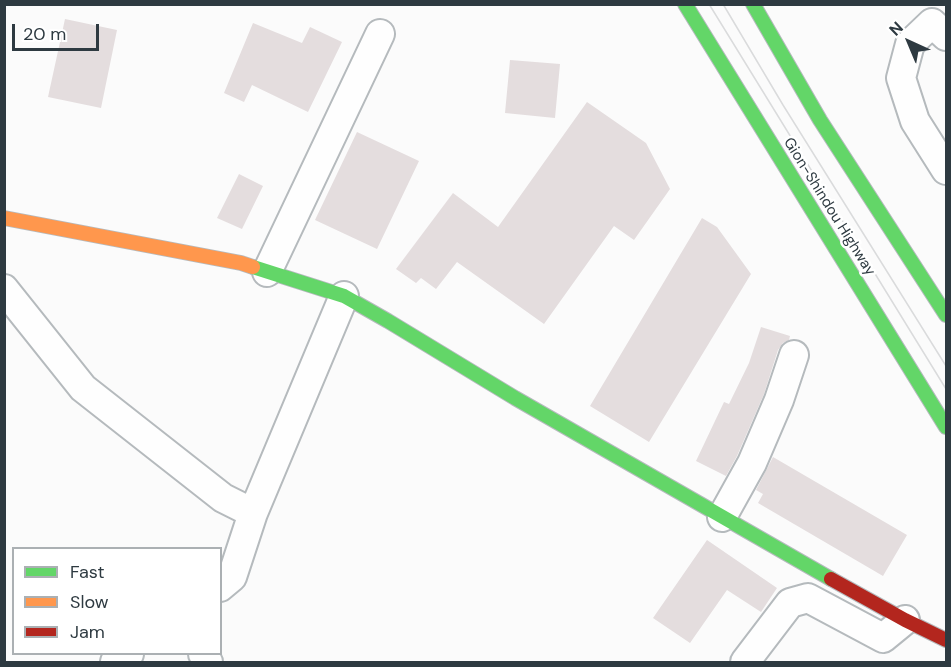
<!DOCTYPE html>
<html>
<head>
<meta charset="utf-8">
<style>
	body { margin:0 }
	#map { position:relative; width:951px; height:667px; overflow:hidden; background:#fbfbfb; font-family:"DM Sans",sans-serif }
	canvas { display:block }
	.frame { position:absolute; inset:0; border:6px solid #2e3a41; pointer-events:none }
	.legend { position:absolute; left:12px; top:547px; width:210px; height:108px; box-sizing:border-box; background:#fff; border:2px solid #abb0b3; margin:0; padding:8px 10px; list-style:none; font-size:18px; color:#2e3a41 }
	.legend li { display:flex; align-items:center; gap:12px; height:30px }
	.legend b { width:30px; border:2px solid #abb0b3 }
	.north { position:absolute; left:879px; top:12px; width:60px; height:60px; -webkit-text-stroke:4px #fff; paint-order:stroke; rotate:316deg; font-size:16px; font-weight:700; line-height:24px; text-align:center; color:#2e3a41 }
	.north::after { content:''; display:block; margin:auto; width:21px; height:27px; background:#2e3a41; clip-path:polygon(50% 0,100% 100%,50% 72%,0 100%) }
	.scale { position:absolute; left:12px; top:24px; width:87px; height:27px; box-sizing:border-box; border:3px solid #2e3a41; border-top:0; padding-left:8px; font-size:18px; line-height:21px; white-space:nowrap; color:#2e3a41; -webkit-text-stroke:4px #fff; paint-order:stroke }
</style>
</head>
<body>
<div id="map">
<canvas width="951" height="667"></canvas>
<div class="frame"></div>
<ul class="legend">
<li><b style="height:8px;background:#63d668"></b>Fast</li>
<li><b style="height:8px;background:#ff974d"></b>Slow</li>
<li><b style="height:8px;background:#b3261e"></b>Jam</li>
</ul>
<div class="north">N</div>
<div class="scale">20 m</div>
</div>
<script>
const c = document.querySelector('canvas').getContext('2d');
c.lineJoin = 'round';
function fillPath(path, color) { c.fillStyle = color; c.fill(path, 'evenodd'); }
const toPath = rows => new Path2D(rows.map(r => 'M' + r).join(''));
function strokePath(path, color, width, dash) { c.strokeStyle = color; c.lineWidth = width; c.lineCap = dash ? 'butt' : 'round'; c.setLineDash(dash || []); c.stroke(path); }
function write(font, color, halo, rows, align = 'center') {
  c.font = font + ' "DM Sans",sans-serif'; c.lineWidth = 5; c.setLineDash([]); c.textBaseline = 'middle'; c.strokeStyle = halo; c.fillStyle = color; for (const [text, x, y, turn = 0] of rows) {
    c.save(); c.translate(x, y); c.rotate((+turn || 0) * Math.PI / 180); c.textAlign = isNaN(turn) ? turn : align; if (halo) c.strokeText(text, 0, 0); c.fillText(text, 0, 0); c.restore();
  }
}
const building = toPath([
	[65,19,117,30,101,108,48,97],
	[253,23,302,43,310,27,342,42,308,112,252,85,244,102,224,93],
	[510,60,560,64,555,118,505,113],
	[587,102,646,143,670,189,634,240,614,226,544,324,457,262,436,289,421,278,416,283,396,269,453,193,498,227],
	[357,132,419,161,377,249,315,220],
	[239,174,263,186,242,229,217,218],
	[702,218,717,227,751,274,649,442,590,406],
	[761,327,790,336,789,340,783,343,778,350,764,394,737,456,726,476,696,461,724,402,729,404,749,363],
	[773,457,907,535,883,576,758,503,763,494,756,490],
	[707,540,777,588,761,612,727,590,690,643,653,618]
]);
const street = toPath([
	[946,36,932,23,910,44,901,78,915,121,946,170],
	[267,272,380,34],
	[4,289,83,388,223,498,253,513],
	[722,517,752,463,779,400,794,355],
	[220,587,232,577,253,513,344,296],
	[203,654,208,662],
	[115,662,129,654],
	[745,662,790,603,808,598,883,638,905,620]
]);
const fast = toPath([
	[685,4,946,427],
	[753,4,820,120,946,315],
	[253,267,344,296,388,321,515,398,831,579]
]);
const slow = toPath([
	[4,218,241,263,253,267]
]);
const jam = toPath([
	[831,579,905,620,946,640]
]);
const tram = toPath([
	[709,4,946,389],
	[723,4,783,105,946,366]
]);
const streetNames = [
	["Gion-Shindou Highway",829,207,58]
];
fillPath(building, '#e4ddde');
strokePath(street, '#b5babd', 32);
strokePath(fast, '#b5babd', 16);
strokePath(slow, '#b5babd', 16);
strokePath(jam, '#b5babd', 16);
strokePath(street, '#fefefe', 28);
strokePath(fast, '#63d668', 14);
strokePath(slow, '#ff974d', 14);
strokePath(jam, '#b3261e', 14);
strokePath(tram, '#dadbdc', 1.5);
write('15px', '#2e3a41', '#fff', streetNames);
</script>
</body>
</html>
